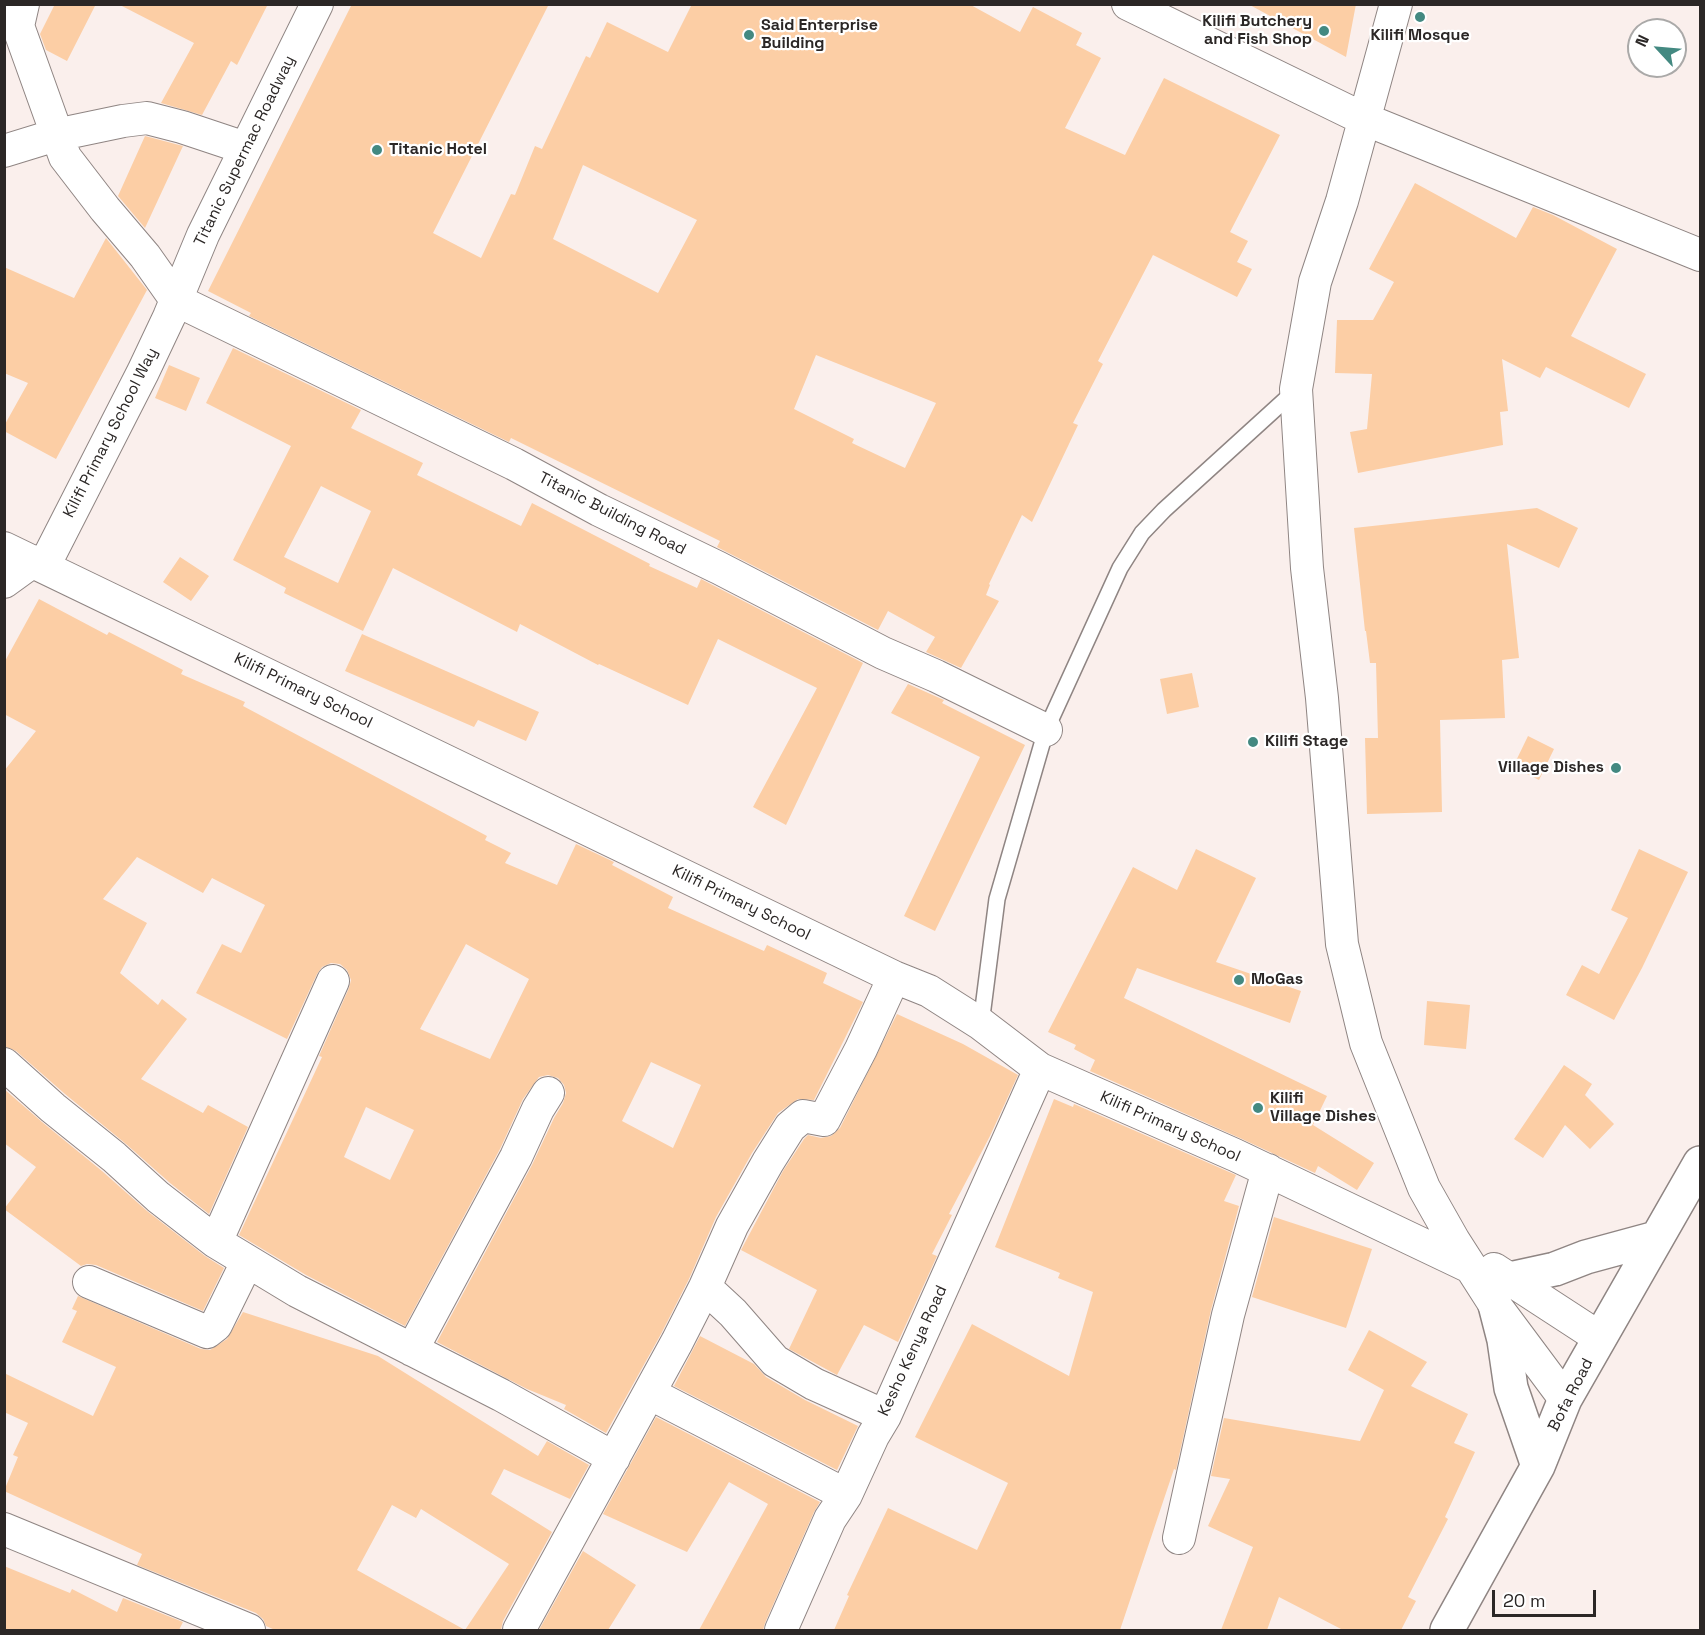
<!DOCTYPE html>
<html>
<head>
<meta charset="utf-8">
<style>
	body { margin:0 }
	#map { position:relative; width:1705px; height:1635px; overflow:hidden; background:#faefec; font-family:"Space Grotesk",sans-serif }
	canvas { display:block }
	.frame { position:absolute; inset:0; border:6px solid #2b2726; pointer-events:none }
	.north { position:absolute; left:1627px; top:18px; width:60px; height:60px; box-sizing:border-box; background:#fff; border:2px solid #aaa9a8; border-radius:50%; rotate:296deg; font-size:16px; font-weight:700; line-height:24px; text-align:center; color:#2b2726 }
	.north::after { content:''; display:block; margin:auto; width:21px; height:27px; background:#438981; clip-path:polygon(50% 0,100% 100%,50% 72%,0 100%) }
	.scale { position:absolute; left:1492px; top:1590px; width:104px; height:27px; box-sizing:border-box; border:3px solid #2b2726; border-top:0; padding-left:8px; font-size:18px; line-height:21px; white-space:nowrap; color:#2b2726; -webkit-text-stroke:4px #fff; paint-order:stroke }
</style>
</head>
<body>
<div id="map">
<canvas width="1705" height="1635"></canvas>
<div class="frame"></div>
<div class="north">N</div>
<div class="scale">20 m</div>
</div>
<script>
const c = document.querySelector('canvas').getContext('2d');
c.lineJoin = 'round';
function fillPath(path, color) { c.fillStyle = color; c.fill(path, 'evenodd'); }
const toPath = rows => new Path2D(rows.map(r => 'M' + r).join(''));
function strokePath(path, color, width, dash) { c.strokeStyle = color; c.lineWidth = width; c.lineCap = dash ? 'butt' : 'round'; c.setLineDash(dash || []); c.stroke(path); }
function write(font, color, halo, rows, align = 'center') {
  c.font = font + ' "Space Grotesk",sans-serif'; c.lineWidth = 4.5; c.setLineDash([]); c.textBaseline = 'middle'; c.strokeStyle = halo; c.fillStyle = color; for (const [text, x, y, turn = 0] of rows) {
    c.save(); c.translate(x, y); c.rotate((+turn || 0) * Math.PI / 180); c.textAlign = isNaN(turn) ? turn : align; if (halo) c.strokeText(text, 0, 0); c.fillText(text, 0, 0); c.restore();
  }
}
const building = toPath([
	[55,4,96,4,67,61,46,50,40,34],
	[118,4,268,4,237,65,231,61,202,115,161,103,194,43],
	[352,4,549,4,433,233,481,258,511,194,515,195,535,146,542,149,586,56,590,58,607,22,668,52,692,4,969,4,1020,32,1033,7,1082,33,1076,45,1101,58,1065,128,1125,155,1164,78,1280,135,1230,232,1248,241,1237,262,1252,269,1237,297,1153,255,1098,361,1103,364,1073,423,1078,425,1032,522,1022,515,989,584,990,585,986,595,999,601,961,668,926,652,935,637,888,611,878,630,717,547,720,541,511,438,509,442,249,316,251,313,208,291],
	[583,165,697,220,658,293,553,239],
	[816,355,936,403,905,468,852,443,854,439,794,409],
	[1248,4,1356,4,1346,57],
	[145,136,183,146,145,228,118,196],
	[1415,183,1516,238,1533,207,1553,215,1617,249,1571,336,1646,374,1629,408,1546,367,1540,378,1502,359,1508,411,1500,412,1503,445,1358,473,1350,432,1367,429,1372,374,1335,373,1337,320,1373,320,1394,282,1369,269],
	[106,238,147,290,56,459,4,431,4,426,28,383,4,373,4,267,74,298],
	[233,348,361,410,351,428,423,463,417,475,521,526,532,503,650,564,649,566,697,588,701,579,863,663,786,825,753,807,817,688,718,639,688,705,599,664,598,665,520,624,517,632,393,568,363,631,284,593,286,588,233,560,291,446,206,403],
	[321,486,371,511,338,583,284,557],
	[169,365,200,378,186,411,155,398],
	[1537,508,1578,528,1559,568,1507,544,1519,658,1502,660,1505,718,1440,720,1442,812,1367,814,1365,738,1378,738,1376,663,1370,663,1366,631,1365,631,1354,528],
	[180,557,209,576,191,601,163,582],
	[39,599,107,635,109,632,183,670,181,674,245,702,243,706,487,836,485,840,511,853,505,863,557,885,576,844,614,862,612,865,673,897,668,908,764,951,767,945,827,973,823,983,863,1002,814,1100,798,1099,778,1113,752,1153,716,1217,689,1279,661,1334,606,1433,564,1409,566,1405,527,1389,437,1342,532,1165,554,1118,563,1103,566,1093,564,1085,558,1078,548,1075,539,1077,523,1099,500,1149,405,1326,306,1275,239,1235,322,1057,319,1056,349,988,351,980,347,970,340,964,331,963,322,967,317,974,287,1039,196,993,222,944,241,953,265,905,212,878,203,893,137,857,103,899,147,923,120,973,158,1005,162,999,187,1019,141,1079,203,1113,208,1105,248,1127,209,1214,170,1183,126,1144,65,1094,16,1051,4,1046,4,771,36,731,4,714,4,663],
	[466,944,529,979,490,1059,420,1029],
	[651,1062,701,1085,673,1148,622,1121],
	[366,1107,414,1130,390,1180,344,1157],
	[362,634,539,712,526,741,478,720,474,727,345,671],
	[1192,673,1199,707,1167,714,1160,679],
	[908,684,944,700,942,703,1025,745,935,931,904,916,980,757,891,713],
	[1528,736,1554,749,1539,780,1513,767],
	[1196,849,1256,878,1216,962,1301,991,1290,1023,1137,968,1124,998,1327,1096,1313,1125,1374,1163,1357,1190,1318,1166,1315,1173,1242,1139,1090,1071,1095,1060,1074,1049,1076,1045,1048,1032,1133,867,1177,890],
	[1639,849,1688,872,1642,968,1614,1020,1566,995,1582,965,1599,974,1628,918,1611,910],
	[1427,1001,1470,1005,1466,1049,1424,1045],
	[897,1014,963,1044,1018,1075,990,1136,949,1214,952,1215,932,1254,937,1256,898,1342,864,1325,837,1375,789,1349,817,1290,741,1250,783,1171,804,1139,808,1135,821,1138,831,1136,840,1128],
	[1564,1065,1592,1084,1585,1095,1614,1124,1590,1149,1565,1125,1543,1158,1514,1139],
	[4,1089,42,1122,102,1171,147,1211,205,1256,224,1268,203,1311,96,1265,87,1264,81,1266,4,1209,36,1167,4,1143],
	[1054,1099,1073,1107,1074,1104,1236,1175,1224,1201,1239,1206,1211,1310,1176,1470,1174,1469,1120,1630,834,1630,849,1596,847,1595,888,1508,977,1550,1008,1483,915,1437,972,1324,1069,1376,1093,1292,1058,1278,1060,1273,995,1247],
	[1274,1217,1372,1249,1346,1328,1252,1297],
	[78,1296,201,1349,210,1350,227,1339,243,1312,378,1356,538,1456,547,1441,589,1465,570,1499,504,1469,491,1494,552,1532,503,1621,501,1630,465,1630,509,1564,421,1509,416,1518,392,1505,357,1570,465,1630,275,1630,266,1626,263,1619,256,1613,137,1565,142,1554,4,1491,18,1457,13,1455,28,1423,4,1412,4,1373,93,1416,116,1367,62,1342,77,1311,72,1309],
	[1369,1330,1427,1362,1411,1386,1468,1414,1454,1443,1475,1452,1445,1517,1448,1519,1408,1597,1416,1601,1401,1630,1343,1630,1279,1597,1267,1630,1221,1630,1253,1547,1208,1526,1230,1479,1211,1476,1224,1418,1360,1441,1384,1390,1348,1370],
	[700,1336,754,1364,766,1377,805,1400,858,1426,837,1470,674,1386],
	[656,1417,820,1502,814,1512,765,1623,763,1630,699,1630,768,1504,729,1482,687,1552,603,1514],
	[583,1551,636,1585,608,1630,539,1630],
	[4,1566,70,1593,72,1589,117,1612,123,1598,183,1622,179,1630,4,1630]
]);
const lane = toPath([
	[981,1024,997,899,1046,730,1120,568,1142,533,1164,510,1296,390]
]);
const street = toPath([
	[23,4,18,26,65,157,105,209,145,256,176,300,514,464,599,510,719,568,883,653,936,676,1046,730],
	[1128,4,1364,119,1700,255],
	[1396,4,1342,201,1315,282,1296,389,1307,568,1322,698,1342,944,1366,1043,1424,1188,1454,1241,1495,1305,1565,1399],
	[4,151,56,135,123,121,147,118,182,127,245,148],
	[4,548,894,977,929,991,981,1024,1040,1069,1235,1155,1470,1267],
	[44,566,143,372,169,317,203,235,317,4],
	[4,582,33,561],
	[4,1064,53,1108,114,1157,158,1197,216,1242,297,1291,501,1395,614,1458],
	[216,1242,333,981],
	[1494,1269,1600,1338],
	[89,1282,207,1332,216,1325,247,1262],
	[705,1287,733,1313,775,1361,814,1384,885,1416],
	[412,1350,516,1157,538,1109,548,1093],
	[649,1393,846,1495],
	[4,1529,249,1630],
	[1179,1538,1228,1315,1268,1170],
	[519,1630,677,1342,705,1287,732,1226,768,1162,790,1127,803,1116,824,1120,861,1049,894,977],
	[781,1630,830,1519,846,1495,873,1436,885,1416,1040,1069]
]);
const secondary = toPath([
	[1509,1279,1555,1269,1586,1257,1656,1238],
	[1495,1305,1504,1340,1511,1388,1538,1466],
	[1447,1630,1538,1466,1565,1399,1700,1163]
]);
const markers = [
	[1420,17,6,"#438981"],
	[1324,31,6,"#438981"],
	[749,35,6,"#438981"],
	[377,150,6,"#438981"],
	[1253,742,6,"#438981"],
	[1616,768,6,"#438981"],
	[1239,980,6,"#438981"],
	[1258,1108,6,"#438981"]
];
const poiNames = [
	["Kilifi Butchery",1312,22,"right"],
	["and Fish Shop",1312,40,"right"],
	["Said Enterprise",761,26],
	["Building",761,44],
	["Kilifi Mosque",1420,36,"center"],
	["Titanic Hotel",389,150],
	["Kilifi Stage",1265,742],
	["Village Dishes",1604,768,"right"],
	["MoGas",1251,980],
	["Kilifi",1270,1099],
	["Village Dishes",1270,1117]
];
const streetNames = [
	["Titanic Supermac Roadway",245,151,-64],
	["Kilifi Primary School Way",111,433,-63],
	["Titanic Building Road",612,514,27],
	["Kilifi Primary School",303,691,26],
	["Kilifi Primary School",741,903,26],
	["Kilifi Primary School",1170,1127,24],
	["Kesho Kenya Road",913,1351,-65],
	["Bofa Road",1571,1395,-63]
];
fillPath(building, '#fccea5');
strokePath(lane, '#8f8583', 18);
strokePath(street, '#8f8583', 34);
strokePath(secondary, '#8f8583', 36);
strokePath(lane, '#fff', 15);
strokePath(street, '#fff', 32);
strokePath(secondary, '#fff', 33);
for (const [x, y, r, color] of markers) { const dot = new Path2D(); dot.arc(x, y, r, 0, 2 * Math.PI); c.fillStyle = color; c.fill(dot); strokePath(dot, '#fff', 2); }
write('bold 16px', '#2b2726', '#fff', poiNames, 'left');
write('16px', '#2b2726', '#fff', streetNames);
</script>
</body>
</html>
